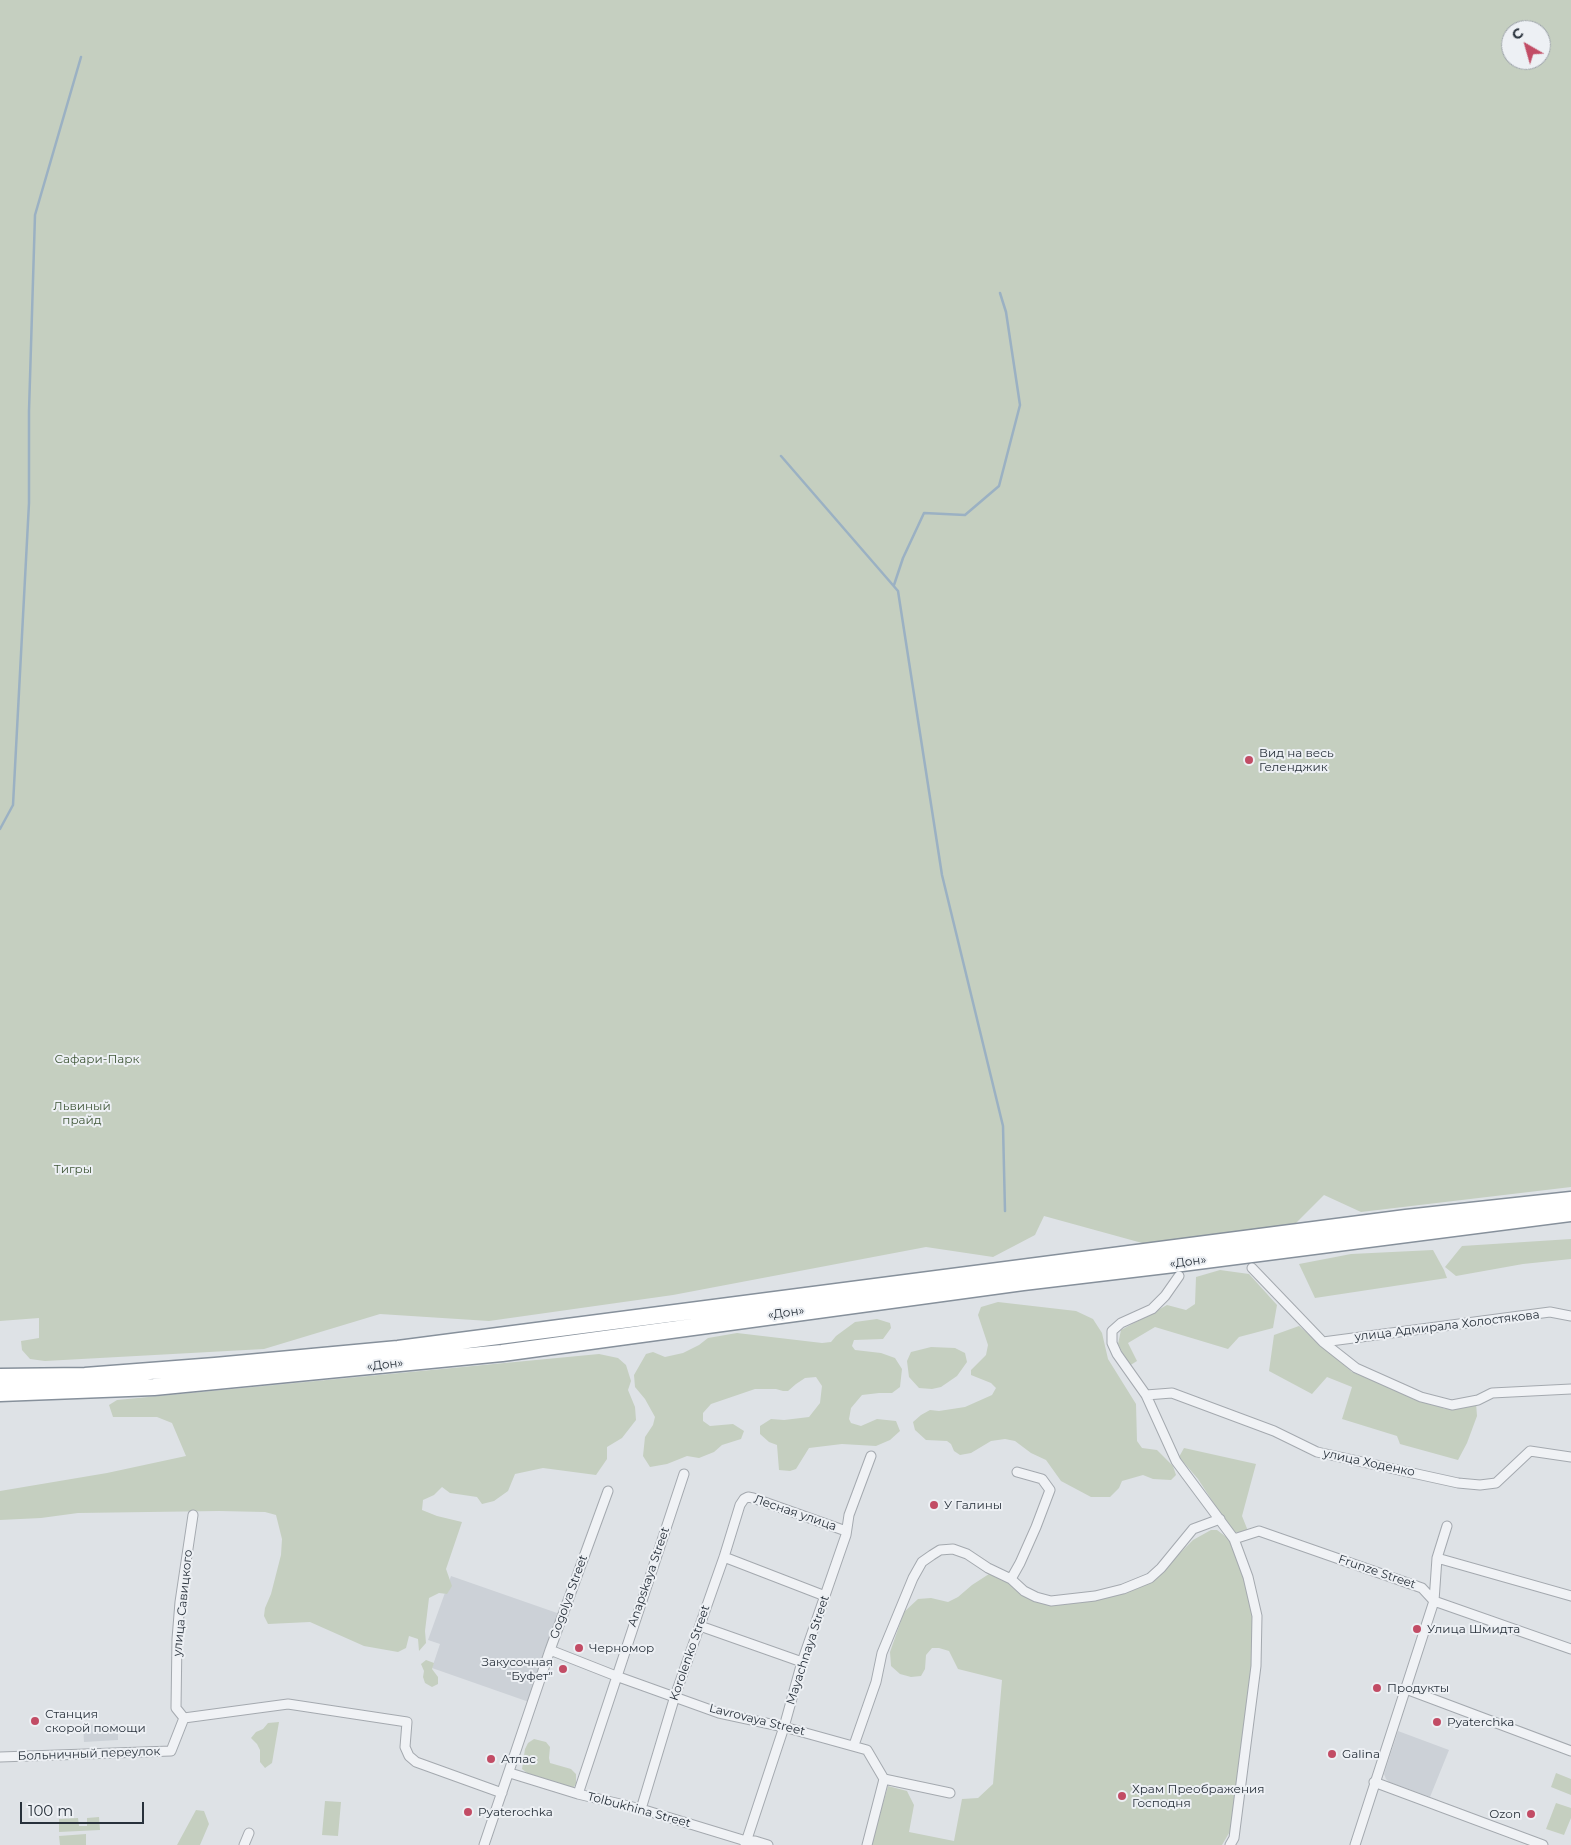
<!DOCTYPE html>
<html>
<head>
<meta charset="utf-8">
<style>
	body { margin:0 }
	#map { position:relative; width:1571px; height:1845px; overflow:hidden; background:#dee2e6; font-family:Montserrat,sans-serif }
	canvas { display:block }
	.north { position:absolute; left:1501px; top:20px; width:50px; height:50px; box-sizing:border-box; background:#edf0f4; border:1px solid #9ea4aa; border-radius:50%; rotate:322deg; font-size:14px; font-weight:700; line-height:20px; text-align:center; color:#28313b }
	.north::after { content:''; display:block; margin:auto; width:18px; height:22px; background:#c24c65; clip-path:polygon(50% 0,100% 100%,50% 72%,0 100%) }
	.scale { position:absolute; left:20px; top:1802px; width:124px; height:22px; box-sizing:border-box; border:2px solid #28313b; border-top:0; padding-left:6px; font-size:15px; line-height:18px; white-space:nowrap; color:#28313b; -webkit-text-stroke:4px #edf0f4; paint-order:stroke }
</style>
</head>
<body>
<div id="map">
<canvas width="1571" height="1845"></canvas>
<div class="north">С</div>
<div class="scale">100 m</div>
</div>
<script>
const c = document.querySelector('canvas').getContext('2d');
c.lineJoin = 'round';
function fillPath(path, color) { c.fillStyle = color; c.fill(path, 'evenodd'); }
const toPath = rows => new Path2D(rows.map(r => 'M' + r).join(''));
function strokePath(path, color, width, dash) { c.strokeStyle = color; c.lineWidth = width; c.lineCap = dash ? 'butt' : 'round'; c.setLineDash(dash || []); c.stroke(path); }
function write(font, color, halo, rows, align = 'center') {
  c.font = font + ' Montserrat,sans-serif'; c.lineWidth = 4; c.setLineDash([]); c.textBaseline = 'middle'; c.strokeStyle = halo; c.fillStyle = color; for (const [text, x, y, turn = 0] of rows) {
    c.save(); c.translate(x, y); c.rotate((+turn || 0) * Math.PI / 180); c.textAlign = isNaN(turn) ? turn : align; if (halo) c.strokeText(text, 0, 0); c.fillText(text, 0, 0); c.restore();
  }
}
const built = toPath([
	[451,1576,560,1614,529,1702,432,1668,440,1644,428,1640],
	[118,1724,118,1740,84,1742,83,1725],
	[1398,1731,1449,1750,1430,1797,1389,1782,1386,1779,1384,1774]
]);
const green = toPath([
	[0,0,1571,0,1571,1187,1361,1212,1324,1195,1294,1225,1153,1246,1044,1216,1035,1235,993,1257,926,1247,673,1295,489,1321,380,1314,264,1349,45,1361,30,1359,22,1350,21,1341,39,1338,39,1318,0,1321],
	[1511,30,1541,30,1541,60,1511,60],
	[1571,1239,1571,1259,1523,1264,1456,1276,1445,1267,1462,1246],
	[1433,1250,1444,1270,1447,1278,1315,1298,1299,1264,1351,1254],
	[1220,1270,1249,1274,1277,1305,1273,1328,1239,1337,1228,1349,1155,1327,1128,1343,1137,1361,1129,1366,1118,1344,1121,1330,1167,1305,1186,1310,1195,1304,1196,1277],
	[998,1302,1076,1311,1093,1319,1102,1333,1108,1359,1136,1404,1137,1441,1142,1448,1157,1450,1173,1466,1176,1475,1171,1480,1153,1479,1143,1475,1122,1481,1119,1488,1110,1497,1091,1497,1061,1481,1046,1460,1031,1453,1015,1441,1005,1439,991,1441,971,1453,960,1455,954,1451,951,1444,947,1441,926,1440,915,1430,913,1422,921,1415,930,1410,939,1411,965,1407,992,1395,996,1388,991,1383,971,1375,971,1370,986,1355,988,1345,978,1315,981,1307],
	[877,1319,890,1323,891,1328,883,1339,854,1340,852,1346,855,1350,881,1353,895,1358,902,1369,900,1387,892,1393,879,1393,862,1395,851,1408,849,1419,851,1423,861,1426,877,1419,896,1421,900,1431,890,1440,876,1446,842,1444,809,1448,796,1469,790,1471,779,1470,777,1445,769,1442,760,1434,760,1426,771,1419,784,1420,809,1417,820,1403,822,1386,816,1377,805,1378,796,1384,788,1391,783,1391,776,1389,755,1389,711,1404,703,1413,703,1421,710,1426,733,1424,744,1431,741,1439,722,1445,714,1452,699,1458,687,1456,667,1464,650,1467,643,1456,645,1437,653,1425,655,1417,645,1399,635,1387,634,1375,646,1354,653,1352,665,1357,683,1353,699,1345,708,1338,737,1333,822,1343,831,1342,836,1336,855,1322],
	[1299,1326,1352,1372,1445,1409,1476,1403,1477,1416,1467,1443,1458,1460,1400,1444,1397,1436,1342,1419,1352,1387,1327,1377,1312,1394,1269,1371,1274,1335],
	[931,1347,955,1348,965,1353,967,1362,957,1376,941,1387,932,1389,919,1388,909,1377,907,1361,911,1352],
	[599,1354,618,1358,626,1365,631,1381,628,1390,635,1407,636,1420,622,1438,607,1447,607,1459,596,1475,543,1468,515,1474,508,1491,494,1501,482,1504,477,1497,450,1493,442,1487,434,1495,423,1500,422,1510,437,1516,462,1522,446,1569,452,1586,447,1594,439,1593,429,1598,425,1631,426,1643,419,1651,418,1639,409,1636,406,1648,398,1652,364,1646,310,1622,268,1624,264,1616,265,1608,271,1594,281,1555,282,1539,276,1515,265,1512,219,1511,78,1513,41,1518,0,1520,0,1491,107,1473,186,1456,172,1423,157,1417,113,1417,109,1405,117,1400],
	[1184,1448,1256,1464,1242,1516,1248,1531,1233,1533,1198,1479,1179,1457],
	[1211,1530,1217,1530,1229,1539,1244,1573,1253,1619,1253,1660,1232,1828,1222,1845,871,1845,888,1786,907,1791,914,1805,909,1832,954,1841,962,1799,978,1798,993,1784,1002,1680,958,1669,949,1651,939,1648,932,1648,926,1655,925,1669,921,1676,911,1677,900,1674,891,1666,890,1652,904,1612,918,1599,931,1598,948,1602,958,1597,972,1585,989,1574,1010,1583,1024,1596,1044,1604,1066,1603,1096,1599,1162,1571,1193,1540],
	[426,1660,434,1663,432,1669,438,1677,438,1684,432,1687,425,1683,423,1677,424,1671,421,1664],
	[279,1722,272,1763,265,1768,260,1762,260,1750,257,1744,251,1738,256,1732,263,1729,268,1723],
	[534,1739,546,1742,550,1747,549,1758,550,1763,571,1769,576,1774,576,1784,573,1788,564,1787,556,1783,531,1776,522,1769,525,1749,528,1743],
	[1556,1773,1571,1779,1571,1795,1551,1787],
	[325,1801,341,1802,338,1836,322,1835],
	[1556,1803,1571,1808,1571,1818,1564,1835,1546,1829],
	[196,1810,204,1811,209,1824,200,1845,177,1845],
	[99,1817,100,1830,59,1832,59,1819,78,1818,79,1826,87,1826,87,1818],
	[86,1834,86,1845,60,1845,59,1836]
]);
const stream = toPath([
	[781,456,898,591,942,875,1003,1126,1005,1211],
	[894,585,903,558,924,513,965,515,999,486,1020,405,1006,312,1000,293],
	[0,829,13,805,29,503,29,411,35,215,81,57]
]);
const street = toPath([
	[1252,1268,1323,1342,1356,1368,1421,1397,1452,1405,1478,1400,1492,1393,1571,1389],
	[1179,1276,1165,1296,1152,1309,1121,1323,1112,1331,1112,1343,1117,1354,1146,1395,1176,1461,1234,1539,1248,1577,1257,1616,1256,1666,1234,1838,1230,1845],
	[1323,1342,1550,1312,1571,1316],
	[1146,1395,1172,1393,1274,1431,1317,1452,1458,1483,1480,1485,1496,1483,1530,1451,1571,1457],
	[1234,1539,1259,1531,1422,1588,1434,1601,1571,1649],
	[724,1557,825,1596],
	[1437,1558,1571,1596],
	[1011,1579,1020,1563,1036,1527,1050,1490,1042,1479,1017,1472],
	[700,1626,802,1662],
	[550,1650,616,1676,719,1713,784,1727,867,1750,884,1779,867,1845],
	[1406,1689,1571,1751],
	[184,1718,288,1704,407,1722,405,1747,409,1756,416,1762,502,1793],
	[184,1718,176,1708,177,1639,180,1602,193,1515],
	[854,1745,876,1682,882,1653,913,1578,922,1562,932,1555,940,1550,953,1549,967,1554,988,1568,1011,1579,1024,1591,1036,1597,1051,1601,1095,1596,1123,1589,1150,1578,1161,1568,1193,1529,1220,1519],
	[0,1757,171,1751,184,1718],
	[510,1773,578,1794,641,1809,746,1841,755,1841,768,1845],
	[884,1779,950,1793],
	[1374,1782,1543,1845],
	[578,1794,684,1474],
	[641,1809,675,1696,724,1557,740,1505,744,1499,748,1497,753,1498,846,1531],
	[244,1845,249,1833],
	[484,1845,550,1650,608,1491],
	[745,1845,784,1727,802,1662,846,1535,849,1515,871,1456],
	[1355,1845,1434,1601,1437,1558,1447,1526]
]);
const highway = toPath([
	[0,1377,85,1376,215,1366,398,1349,1406,1218,1571,1200],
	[0,1393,154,1387,502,1353,1023,1282,1174,1264,1571,1213]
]);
const markers = [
	[1249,760,5,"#c24c65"],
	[934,1505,5,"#c24c65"],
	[1417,1629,5,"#c24c65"],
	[579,1648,5,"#c24c65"],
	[563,1669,5,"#c24c65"],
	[1377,1688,5,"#c24c65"],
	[35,1721,5,"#c24c65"],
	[1437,1722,5,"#c24c65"],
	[1332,1754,5,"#c24c65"],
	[491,1759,5,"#c24c65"],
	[1122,1796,5,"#c24c65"],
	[468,1812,5,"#c24c65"],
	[1531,1814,5,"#c24c65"]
];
const poiNames = [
	["Вид на весь",1259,753],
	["Геленджик",1259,767],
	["У Галины",944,1505],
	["Улица Шмидта",1427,1629],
	["Черномор",589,1648],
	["Закусочная",553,1662,"right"],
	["\"Буфет\"",553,1676,"right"],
	["Продукты",1387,1688],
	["Станция",45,1714],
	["скорой помощи",45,1728],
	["Pyaterchka",1447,1722],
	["Galina",1342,1754],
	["Атлас",501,1759],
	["Храм Преображения",1132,1789],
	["Господня",1132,1803],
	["Pyaterochka",478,1812],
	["Ozon",1521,1814,"right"]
];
const parkNames = [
	["Сафари-Парк",97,1059],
	["Львиный",82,1106],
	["прайд",82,1120],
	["Тигры",73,1169]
];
const streetNames = [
	["«Дон»",1188,1262,-7],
	["«Дон»",786,1313,-8],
	["улица Адмирала Холостякова",1447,1326,-7],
	["«Дон»",385,1365,-6],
	["улица Ходенко",1369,1463,12],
	["Лесная улица",795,1513,19],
	["Frunze Street",1377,1572,19],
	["Anapskaya Street",649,1577,-71],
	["Gogolya Street",569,1597,-70],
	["улица Савицкого",183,1603,-84],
	["Mayachnaya Street",808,1650,-72],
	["Korolenko Street",690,1653,-71],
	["Lavrovaya Street",757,1720,14],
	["Больничный переулок",89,1754,-2],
	["Tolbukhina Street",639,1810,15]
];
fillPath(built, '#ccd1d7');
fillPath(green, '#c5cfc0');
strokePath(stream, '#9bb1c3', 2.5);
strokePath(street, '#a4a9af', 11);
strokePath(highway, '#86909b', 19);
strokePath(street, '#f0f2f5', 9);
strokePath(highway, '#fff', 16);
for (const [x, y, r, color] of markers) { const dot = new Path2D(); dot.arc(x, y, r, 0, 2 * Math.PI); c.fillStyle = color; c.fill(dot); strokePath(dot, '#edf0f4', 2); }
write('12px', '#28313b', '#edf0f4', poiNames, 'left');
write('12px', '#3f5637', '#edf0f4', parkNames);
write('12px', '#28313b', '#edf0f4', streetNames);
</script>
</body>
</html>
